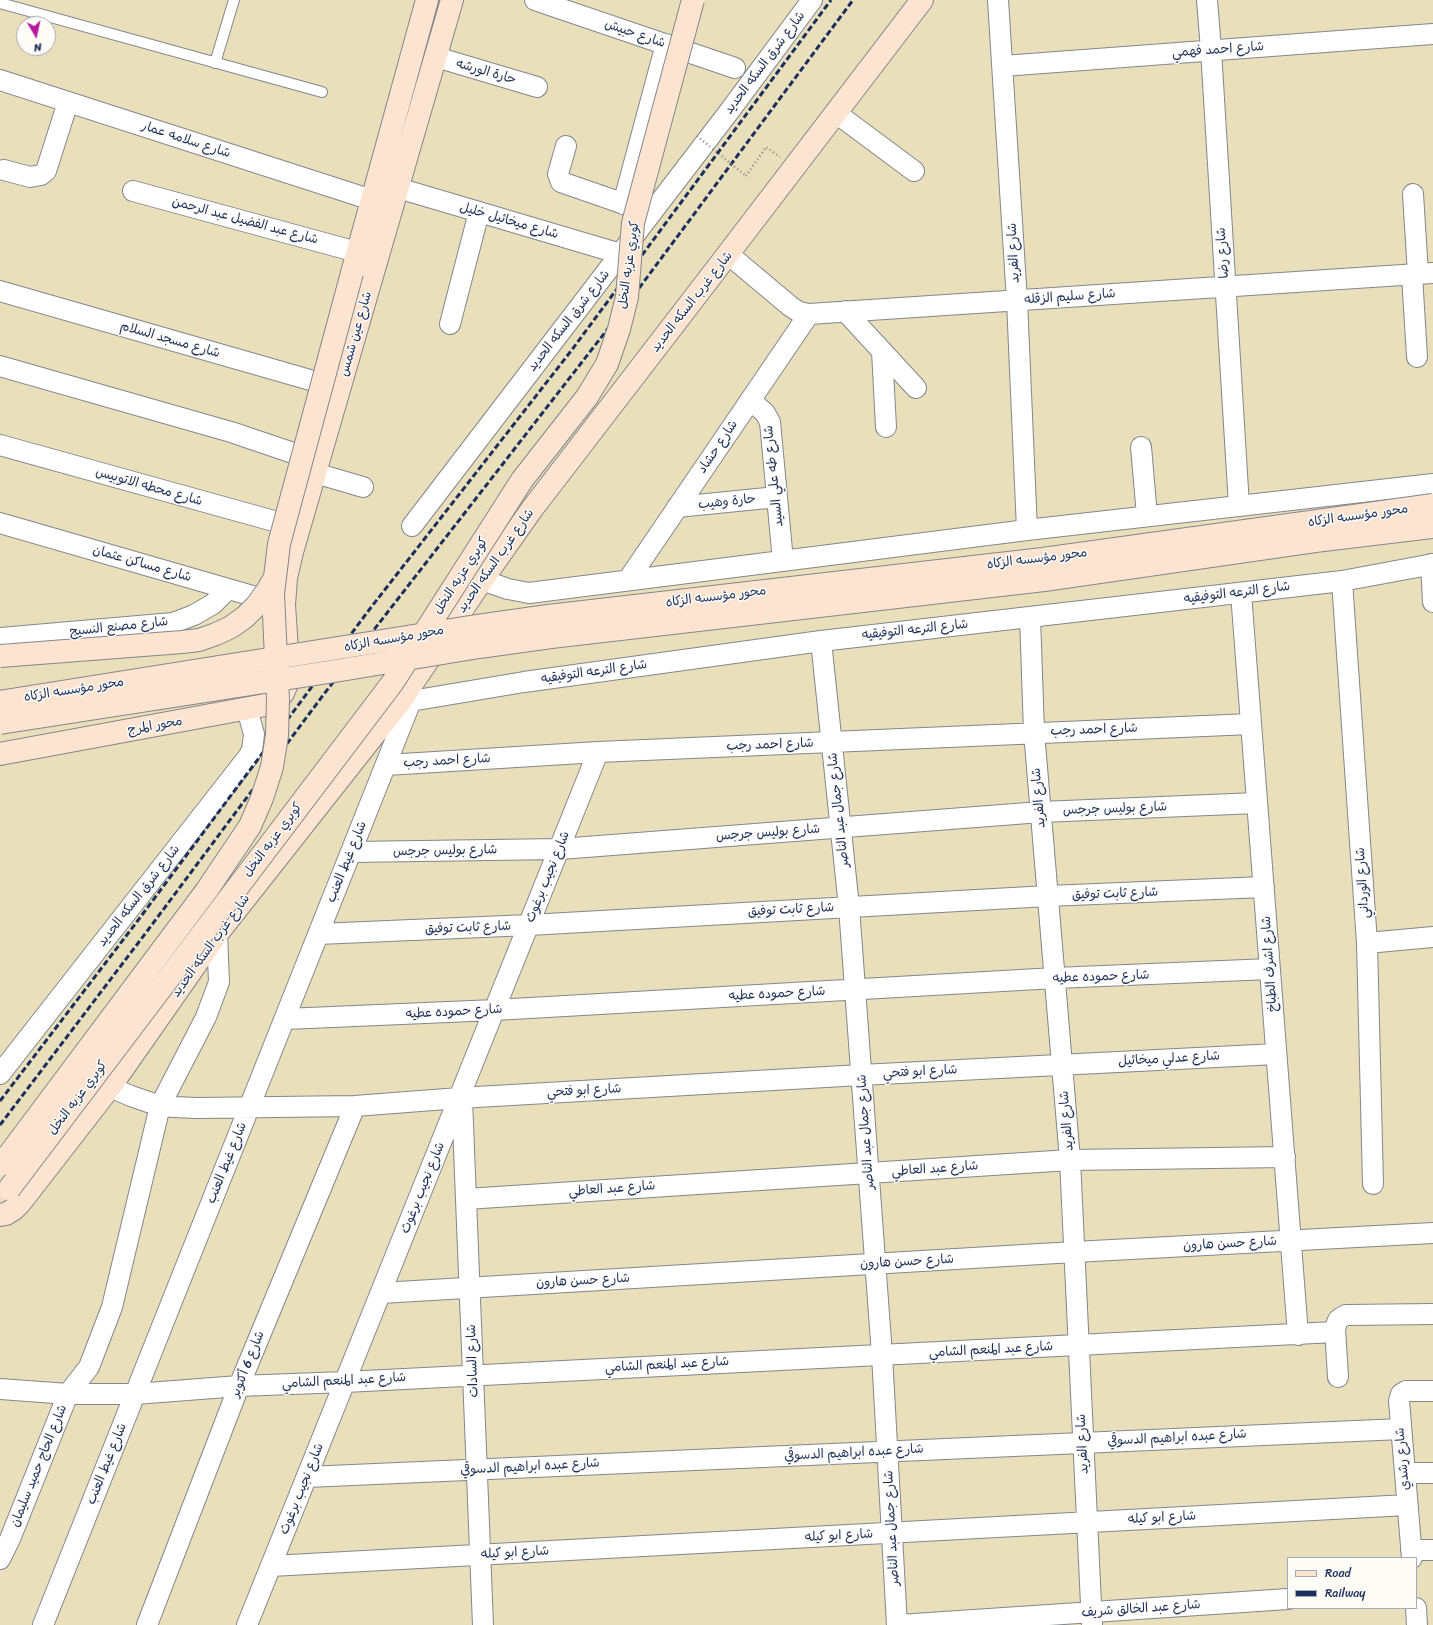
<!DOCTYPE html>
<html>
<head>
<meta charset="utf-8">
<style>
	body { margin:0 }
	#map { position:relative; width:1433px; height:1625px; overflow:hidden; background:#e9dfba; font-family:Sriracha,sans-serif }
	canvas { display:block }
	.legend { position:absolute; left:1287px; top:1557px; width:130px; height:52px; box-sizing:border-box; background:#fdfcf7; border:1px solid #a3aaba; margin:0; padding:5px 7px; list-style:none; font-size:12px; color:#1b2f5e }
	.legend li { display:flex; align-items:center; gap:8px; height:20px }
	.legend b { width:20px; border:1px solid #a3aaba }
	.north { position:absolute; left:16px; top:16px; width:40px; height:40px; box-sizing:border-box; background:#fdfcf7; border:1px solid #a3aaba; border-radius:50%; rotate:171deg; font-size:11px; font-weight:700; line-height:16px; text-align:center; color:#1b2f5e }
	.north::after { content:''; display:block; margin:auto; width:14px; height:18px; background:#b5179e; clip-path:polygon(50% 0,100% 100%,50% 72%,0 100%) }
</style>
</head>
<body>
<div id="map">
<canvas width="1433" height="1625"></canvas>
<ul class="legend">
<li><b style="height:5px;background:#fde4d1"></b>Road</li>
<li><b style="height:5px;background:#1b2f5e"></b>Railway</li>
</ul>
<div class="north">N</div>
</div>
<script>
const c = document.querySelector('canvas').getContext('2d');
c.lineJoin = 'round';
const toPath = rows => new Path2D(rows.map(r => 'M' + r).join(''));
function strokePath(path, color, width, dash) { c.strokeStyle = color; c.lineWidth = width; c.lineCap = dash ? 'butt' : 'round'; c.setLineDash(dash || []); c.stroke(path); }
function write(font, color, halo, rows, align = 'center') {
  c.font = font + ' Sriracha,"Playpen Sans Arabic",sans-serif'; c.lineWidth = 3; c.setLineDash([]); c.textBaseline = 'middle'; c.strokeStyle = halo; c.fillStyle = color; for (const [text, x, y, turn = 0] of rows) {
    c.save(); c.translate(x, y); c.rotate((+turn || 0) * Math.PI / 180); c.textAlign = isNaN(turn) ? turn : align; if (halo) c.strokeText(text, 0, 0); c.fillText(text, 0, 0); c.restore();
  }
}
const path = toPath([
	[746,176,766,147,780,157]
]);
const lane = toPath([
	[0,3,322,92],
	[215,63,234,0]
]);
const street = toPath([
	[535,0,735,68],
	[998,0,1017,301,1027,530],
	[1207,0,1211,50,1239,506],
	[436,57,537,87],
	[1003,66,1433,34],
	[0,80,372,200],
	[836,113,914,171],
	[566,146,558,174,561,182,636,208],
	[4,170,30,177,41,175,46,171,68,102],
	[398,188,621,254],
	[133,191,357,252],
	[1413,194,1418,274],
	[623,204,666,44],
	[728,254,790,306,799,312,809,314,1433,273],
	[1412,275,1417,357],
	[0,291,338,388],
	[845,311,916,388],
	[450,324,479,212],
	[882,351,886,427],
	[0,366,231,432,302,456],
	[750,400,765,413,770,422,783,561],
	[0,445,299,528],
	[1141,447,1147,516],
	[315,473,363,487],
	[677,507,777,497],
	[0,523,277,603],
	[412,526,728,113,812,0],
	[1431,564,1433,602],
	[482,580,508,589,529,593,1027,530,1433,484],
	[628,580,809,314],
	[1342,581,1367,943,1373,1184],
	[1241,593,1298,1335],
	[1030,617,1034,732,1070,1160,1092,1625],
	[0,638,173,623,194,615,213,604,228,589],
	[821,641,849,907,882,1355,897,1625],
	[399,703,524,682,821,641,1342,581,1433,564],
	[386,765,598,752,1251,724],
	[351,852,560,849,1041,812,1257,803],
	[318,934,529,925,1048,896,1264,887],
	[1367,943,1433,937],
	[285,1019,495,1010,1055,978,1270,969],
	[0,1074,248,757,252,750,254,734,247,709],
	[110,1087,131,1096,160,1106,174,1107,197,1108,355,1106,459,1098,861,1075,1276,1054],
	[462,1099,483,1625],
	[466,1199,1070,1160,1285,1157],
	[381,1293,1074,1252,1433,1233],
	[1338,1377,1335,1328,1338,1320,1342,1317,1346,1315,1433,1314],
	[0,1389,68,1394,135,1394,239,1386,345,1382,1335,1332],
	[1405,1473,1433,1473],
	[307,1477,1401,1429],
	[1411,1550,1433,1550],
	[1412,1558,1399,1401,1401,1394,1406,1391,1433,1391],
	[0,1559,10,1539,68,1394,89,1367,112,1307,160,1106,206,1017,219,982,217,934],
	[271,1566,1407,1505],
	[1416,1608,1417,1625],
	[43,1625,411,701],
	[147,1625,239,1386,355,1106],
	[247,1625,598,752],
	[899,1625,1288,1599]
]);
const secondary = toPath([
	[352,273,427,0],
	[0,754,265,705,278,699,283,693,289,679,284,605,286,578,292,552,452,0],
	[0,1215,6,1214,14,1209,20,1203,110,1087,217,934,399,703,482,580,532,509,728,254,922,0]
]);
const rail = toPath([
	[0,1101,136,923,369,610,571,351,831,0],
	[0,1125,148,930,324,694,631,299,853,0]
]);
const pathBridge = toPath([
	[697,136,746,176]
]);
const secondaryBridge = toPath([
	[0,656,182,642,199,640,216,634,231,627,245,617,257,605,267,591,274,579],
	[0,702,476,626,548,616,1043,559,1433,505],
	[0,723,335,671,479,647,551,637,1044,580,1315,541,1433,527],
	[2,1164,207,890,250,826,262,798,272,767,277,735,278,700,273,594,279,544,352,273],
	[9,1189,393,682,522,480,587,397,607,364,619,329,627,297,633,223,693,0]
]);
const streetNames = [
	["شارع حبيش",635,34,19],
	["شارع احمد فهمي",1218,50,-4],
	["شارع شرق السكه الحديد",765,63,-53],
	["حارة الورشه",486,72,16],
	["شارع سلامه عمار",186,140,18],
	["شارع عبد الفضيل عبد الرحمن",245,221,15],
	["شارع ميخائيل خليل",509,221,16],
	["شارع الفريد",1014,253,-93],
	["شارع رضا",1223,253,-94],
	["كوبري عزبه النخل",629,265,-82],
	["شارع سليم الزقله",1070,297,-4],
	["شارع غرب السكه الحديد",692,302,-52],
	["شارع شرق السكه الحديد",569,321,-52],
	["شارع عين شمس",356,334,-74],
	["شارع مسجد السلام",170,340,16],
	["شارع حشاد",718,447,-56],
	["شارع طه علي السيد",774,476,-96],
	["شارع محطه الاتوبيس",149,487,16],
	["حارة وهيب",727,502,-6],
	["محور مؤسسه الزكاه",1358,516,-8],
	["محور مؤسسه الزكاه",1037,559,-7],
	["شارع غرب السكه الحديد",496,561,-55],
	["شارع مساكن عثمان",142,564,16],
	["كوبري عزبه النخل",461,576,-57],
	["شارع الترعه التوفيقيه",1237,593,-7],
	["محور مؤسسه الزكاه",716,597,-7],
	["شارع مصنع النسيج",119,627,-6],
	["شارع الترعه التوفيقيه",915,630,-6],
	["محور مؤسسه الزكاه",394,639,-10],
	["شارع الترعه التوفيقيه",594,672,-8],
	["محور مؤسسه الزكاه",74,690,-9],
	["محور المرج",155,726,-10],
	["شارع احمد رجب",1094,730,-2],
	["شارع احمد رجب",770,745,-2],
	["شارع احمد رجب",447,761,-3],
	["شارع الفريد",1039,798,-95],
	["شارع بوليس جرجس",1115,809,-2],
	["شارع جمال عبد الناصر",839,810,-96],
	["شارع بوليس جرجس",768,833,-4],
	["كوبري عزبه النخل",273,840,-53],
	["شارع بوليس جرجس",445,851,-1],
	["شارع غيط العنب",347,862,-68],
	["شارع نجيب برغوث",548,877,-68],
	["شارع الورداني",1363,883,-94],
	["شارع ثابت توفيق",1115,894,-2],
	["شارع شرق السكه الحديد",139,896,-52],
	["شارع ثابت توفيق",791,910,-3],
	["شارع ثابت توفيق",468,928,-2],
	["شارع غرب السكه الحديد",211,946,-54],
	["شارع اشرف الطباخ",1270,964,-94],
	["شارع حموده عطيه",1101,977,-2],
	["شارع حموده عطيه",777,994,-3],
	["شارع حموده عطيه",454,1012,-3],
	["شارع عدلي ميخائيل",1169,1059,-3],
	["شارع ابو فتحي",920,1072,-3],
	["شارع ابو فتحي",584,1091,-3],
	["كوبري عزبه النخل",78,1098,-53],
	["شارع الفريد",1067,1121,-95],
	["شارع جمال عبد الناصر",866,1132,-94],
	["شارع غيط العنب",227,1163,-68],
	["شارع عبد العاطي",935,1169,-4],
	["شارع نجيب برغوث",423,1188,-68],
	["شارع عبد العاطي",612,1189,-4],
	["شارع حسن هارون",1230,1244,-3],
	["شارع حسن هارون",907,1262,-3],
	["شارع حسن هارون",583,1281,-3],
	["شارع عبد المنعم الشامي",991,1350,-3],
	["شارع السادات",473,1361,-92],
	["شارع 6 أكتوبر",248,1364,-68],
	["شارع عبد المنعم الشامي",667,1365,-3],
	["شارع عبد المنعم الشامي",344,1381,-3],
	["شارع عبده ابراهيم الدسوقي",1177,1438,-3],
	["شارع الفريد",1083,1444,-93],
	["شارع عبده ابراهيم الدسوقي",854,1453,-3],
	["شارع رشدي",1403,1459,-95],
	["شارع غيط العنب",107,1464,-68],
	["شارع الحاج حميد سليمان",39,1466,-68],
	["شارع عبده ابراهيم الدسوقي",530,1467,-3],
	["شارع نجيب برغوث",302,1489,-68],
	["شارع ابو كيله",1162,1518,-3],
	["شارع جمال عبد الناصر",892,1528,-93],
	["شارع ابو كيله",839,1536,-3],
	["شارع ابو كيله",515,1553,-3],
	["شارع عبد الخالق شريف",1141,1609,-4]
];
strokePath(lane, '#82878c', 12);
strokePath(street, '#82878c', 22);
strokePath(secondary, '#82878c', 24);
strokePath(path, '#82878c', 2.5, [1, 3]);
strokePath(lane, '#fff', 10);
strokePath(street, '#fff', 20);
strokePath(secondary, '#fde4d1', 22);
strokePath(rail, '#1b2f5e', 3, [6, 3]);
strokePath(secondaryBridge, '#82878c', 24, []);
strokePath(pathBridge, '#82878c', 2.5, [1, 3]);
strokePath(secondaryBridge, '#fde4d1', 22);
write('13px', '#1b2f5e', '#fdfcf7', streetNames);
</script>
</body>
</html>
